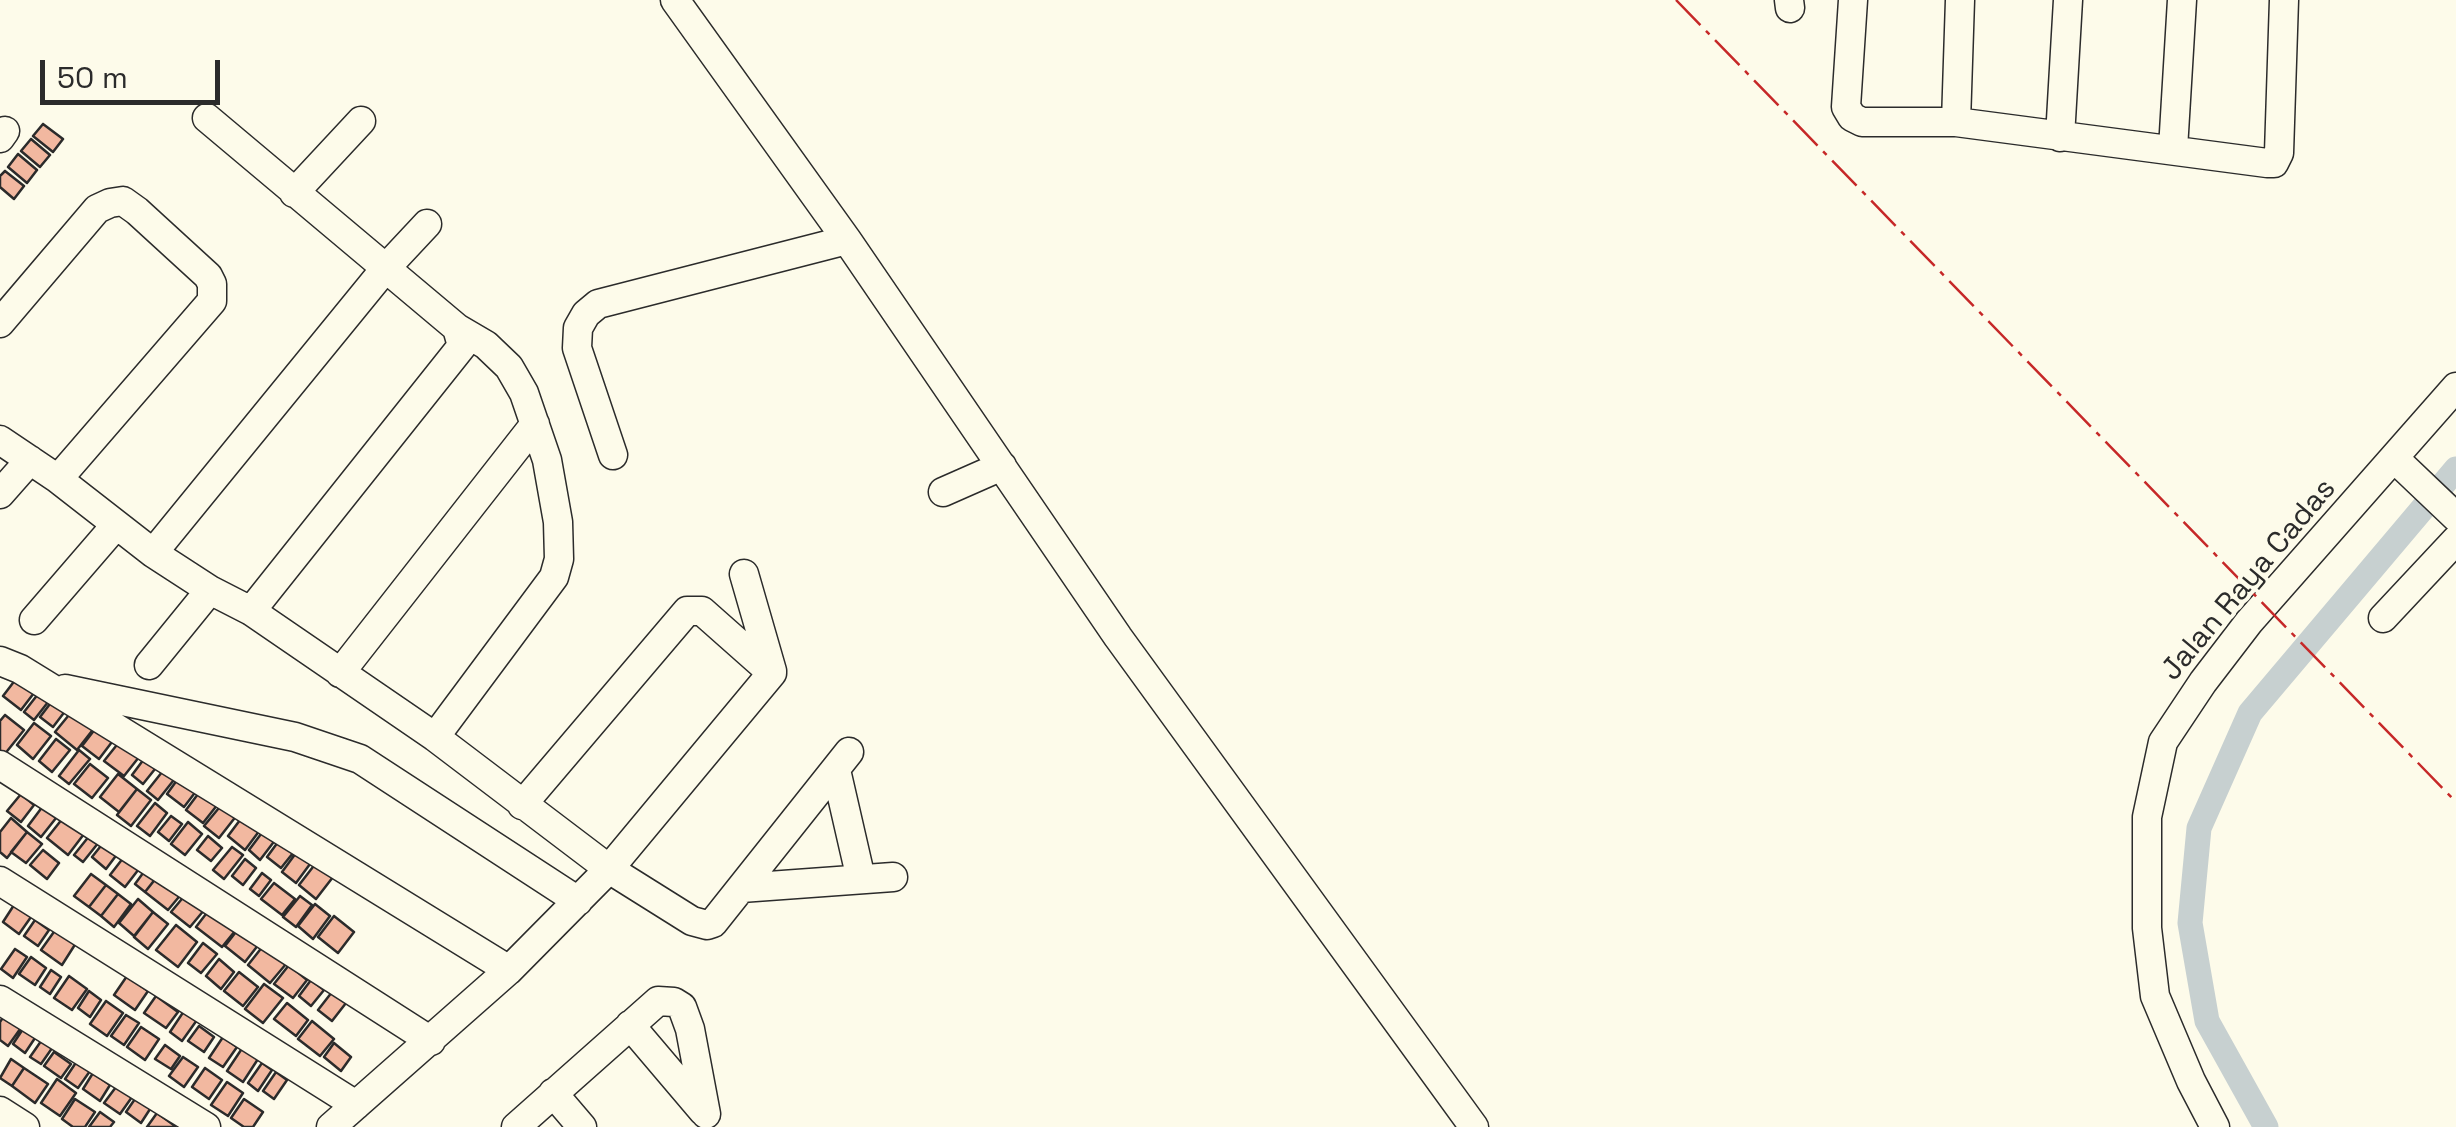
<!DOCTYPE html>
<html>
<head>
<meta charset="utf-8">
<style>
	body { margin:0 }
	#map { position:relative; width:2456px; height:1127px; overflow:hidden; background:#fdfbea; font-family:"Space Grotesk",sans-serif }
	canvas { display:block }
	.scale { position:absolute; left:40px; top:60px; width:180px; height:45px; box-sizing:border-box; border:5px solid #2b2b2b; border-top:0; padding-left:12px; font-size:30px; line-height:35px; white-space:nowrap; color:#2b2b2b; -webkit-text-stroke:8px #fdfbea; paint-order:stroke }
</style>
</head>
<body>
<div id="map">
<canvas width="2456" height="1127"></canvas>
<div class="scale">50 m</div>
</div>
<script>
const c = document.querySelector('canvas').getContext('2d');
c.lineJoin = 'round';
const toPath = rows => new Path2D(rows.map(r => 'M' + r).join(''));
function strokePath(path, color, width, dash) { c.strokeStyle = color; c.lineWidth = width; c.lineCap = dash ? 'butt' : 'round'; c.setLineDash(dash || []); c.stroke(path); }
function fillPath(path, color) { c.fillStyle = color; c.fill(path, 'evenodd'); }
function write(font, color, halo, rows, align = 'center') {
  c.font = font + ' "Space Grotesk",sans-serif'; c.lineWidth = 8; c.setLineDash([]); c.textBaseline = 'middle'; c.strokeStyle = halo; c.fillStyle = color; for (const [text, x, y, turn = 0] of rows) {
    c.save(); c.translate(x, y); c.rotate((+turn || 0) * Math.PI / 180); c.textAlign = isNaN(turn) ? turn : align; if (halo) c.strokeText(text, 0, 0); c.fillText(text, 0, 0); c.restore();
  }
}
const canal = toPath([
	[2266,1127,2207,1021,2190,923,2199,828,2250,713,2456,469]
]);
const building = toPath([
	[43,124,63,139,53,152,33,136,43,124],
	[31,139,50,155,40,167,21,151,31,139],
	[18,154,37,170,27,183,8,167,18,154],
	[5,171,24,186,14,199,0,187,0,176,5,171],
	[19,675,37,689,21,710,3,696,19,675],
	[42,689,52,697,34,720,24,712,42,689],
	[53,700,66,710,53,727,40,717,53,700],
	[73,710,95,727,77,750,55,732,73,710],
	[5,715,24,730,4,755,0,752,0,721,5,715],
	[34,723,51,736,33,759,17,745,34,723],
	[99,724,115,738,99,759,82,746,99,724],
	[124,736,143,752,124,776,104,761,124,736],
	[56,739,70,750,52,772,39,761,56,739],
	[79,750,90,759,69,784,59,776,79,750],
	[147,755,159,764,143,784,132,775,147,755],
	[90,764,108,778,92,798,74,784,90,764],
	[166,767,177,776,158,800,147,791,166,767],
	[118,774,137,789,119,812,100,797,118,774],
	[180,776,197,790,184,807,167,794,180,776],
	[137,789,151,800,131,826,117,815,137,789],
	[201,790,218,804,203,823,186,810,201,790],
	[21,794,34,805,21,822,7,811,21,794],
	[46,802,60,813,41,837,28,826,46,802],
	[155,803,167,813,150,836,137,826,155,803],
	[223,803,237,815,219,838,204,826,223,803],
	[171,816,182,824,169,841,158,832,171,816],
	[243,816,260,830,245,850,228,836,243,816],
	[11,818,27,832,7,858,0,852,0,832,11,818],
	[63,818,84,834,68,855,47,838,63,818],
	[188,822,202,834,185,855,171,844,188,822],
	[94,830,103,837,83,862,74,855,94,830],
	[264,830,276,839,260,860,249,850,264,830],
	[27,832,42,844,26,863,11,852,27,832],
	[208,836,222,848,211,861,197,850,208,836],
	[104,842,118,853,106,869,92,857,104,842],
	[278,842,293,853,281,868,267,857,278,842],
	[232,847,243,855,224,879,213,870,232,847],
	[43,850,59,863,47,879,30,865,43,850],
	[127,853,142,865,125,887,110,875,127,853],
	[296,853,310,864,296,883,282,872,296,853],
	[245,859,256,868,243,885,232,876,245,859],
	[316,863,333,877,316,899,299,885,316,863],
	[146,869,157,877,145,892,135,884,146,869],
	[160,873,183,892,168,910,145,892,160,873],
	[262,873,271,880,259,896,250,889,262,873],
	[91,874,106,885,89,907,74,896,91,874],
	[274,883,295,899,282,915,261,899,274,883],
	[106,885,118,894,101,916,89,907,106,885],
	[118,894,131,904,114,927,101,916,118,894],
	[186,894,205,909,190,927,171,912,186,894],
	[300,896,312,905,296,927,283,917,300,896],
	[138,899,153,912,134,936,119,923,138,899],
	[315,904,330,916,313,939,298,926,315,904],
	[14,905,31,917,19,934,3,922,14,905],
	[209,910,235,931,222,947,196,927,209,910],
	[153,912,168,924,148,949,134,937,153,912],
	[334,916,354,932,338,953,318,937,334,916],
	[35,920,49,930,38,946,24,936,35,920],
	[176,925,197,942,178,967,156,950,176,925],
	[239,928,259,944,245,962,225,946,239,928],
	[56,929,76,943,62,965,41,950,56,929],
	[203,943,217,954,201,973,188,963,203,943],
	[263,946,286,964,270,983,248,965,263,946],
	[15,949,27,957,13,978,1,969,15,949],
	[31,957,46,968,35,985,19,974,31,957],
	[219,959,234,972,221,989,206,976,219,959],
	[289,965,307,980,293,998,274,984,289,965],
	[51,970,61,977,50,994,40,987,51,970],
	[239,972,258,987,243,1006,224,991,239,972],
	[69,976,87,989,72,1010,54,998,69,976],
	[127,976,148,991,135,1010,114,995,127,976],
	[311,980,324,990,311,1006,299,996,311,980],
	[264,984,283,998,263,1023,245,1009,264,984],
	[89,991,101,1000,90,1017,78,1008,89,991],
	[332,992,346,1003,332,1021,318,1010,332,992],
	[156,996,178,1012,166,1028,144,1013,156,996],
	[106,1001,123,1013,107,1036,90,1024,106,1001],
	[287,1003,308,1020,296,1036,274,1019,287,1003],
	[184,1011,197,1020,182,1041,170,1032,184,1011],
	[6,1013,23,1025,8,1046,0,1040,0,1022,6,1013],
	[126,1015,139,1023,124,1045,111,1036,126,1015],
	[312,1021,334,1039,320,1056,298,1039,312,1021],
	[199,1026,214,1037,204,1052,188,1041,199,1026],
	[141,1027,159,1039,145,1060,127,1047,141,1027],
	[23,1029,35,1038,25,1053,13,1044,23,1029],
	[46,1034,57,1041,41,1064,30,1057,46,1034],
	[223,1037,237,1047,223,1067,209,1058,223,1037],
	[334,1043,351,1057,341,1071,324,1057,334,1043],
	[165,1045,180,1056,171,1069,155,1059,165,1045],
	[243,1047,258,1059,243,1082,227,1071,243,1047],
	[54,1052,71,1064,61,1078,44,1066,54,1052],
	[183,1057,198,1067,184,1087,169,1076,183,1057],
	[11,1059,24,1068,12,1086,0,1078,11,1059],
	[77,1061,90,1071,78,1088,65,1079,77,1061],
	[262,1063,272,1070,258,1091,248,1083,262,1063],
	[24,1068,48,1084,35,1103,12,1086,24,1068],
	[205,1068,222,1080,209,1099,192,1087,205,1068],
	[276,1072,287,1080,274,1099,263,1091,276,1072],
	[93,1073,110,1085,100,1101,83,1089,93,1073],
	[57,1079,76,1093,60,1116,41,1103,57,1079],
	[227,1082,243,1093,228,1116,211,1105,227,1082],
	[116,1087,132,1097,120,1114,104,1103,116,1087],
	[137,1096,152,1106,141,1123,126,1112,137,1096],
	[75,1099,95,1112,85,1127,73,1127,62,1119,75,1099],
	[244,1099,263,1112,253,1127,244,1127,231,1118,244,1099],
	[100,1112,114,1122,110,1127,89,1127,100,1112],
	[157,1113,175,1126,175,1127,147,1127,157,1113]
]);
const minor = toPath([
	[675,0,847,240,1118,637,1474,1127],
	[1789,0,1790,8],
	[1853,0,1846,107,1852,117,1862,122,1956,122,2267,163,2274,163,2279,153,2284,0],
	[207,118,457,328,462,346,251,611],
	[1956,122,1960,0],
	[2060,137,2068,0],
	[0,138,5,131],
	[2173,149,2182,0],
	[294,193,361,121],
	[0,323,97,209,110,203,123,201,137,211,208,276,212,284,212,301,58,479],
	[0,440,58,479,153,553,210,590,251,611,435,737,609,869,509,970,331,1127],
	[613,455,577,348,578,328,586,314,598,304,847,240],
	[2394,458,2456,517],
	[943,492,1002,466],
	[0,494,30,460],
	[153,553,384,270,427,224],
	[744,574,772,671],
	[2383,618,2456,540],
	[34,620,116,525],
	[0,661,20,669,509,970],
	[149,665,210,590],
	[340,673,535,424],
	[772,673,609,869,692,921,707,925,713,923,849,752],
	[65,689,295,737,360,759,578,901],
	[435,737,554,577,559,559,558,522,547,460,524,393,509,367,486,345,457,328],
	[0,765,431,1041],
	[836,770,861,879],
	[522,805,687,611,702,611,772,673],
	[0,881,356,1105],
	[741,888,893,877],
	[0,1000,206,1127],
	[630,1025,703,1111],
	[553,1093,582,1127],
	[0,1111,25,1127],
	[516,1127,658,1001,674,1002,682,1007,690,1029,706,1114],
	[2215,1127,2191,1081,2155,996,2147,928,2147,817,2163,742,2203,682,2249,622,2456,387]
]);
const power = toPath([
	[1676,0,2456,802]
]);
const streetNames = [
	["Jalan Raya Cadas",2249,580,-50]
];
strokePath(canal, '#c7d0d0', 25);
fillPath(building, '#f2b8a0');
strokePath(building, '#2b2b2b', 2.5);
strokePath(minor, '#2b2b2b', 31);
strokePath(minor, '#fdfbea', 28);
strokePath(power, '#c62828', 2.5, [35, 8, 5, 8]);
write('30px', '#2b2b2b', '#fdfbea', streetNames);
</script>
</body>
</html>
